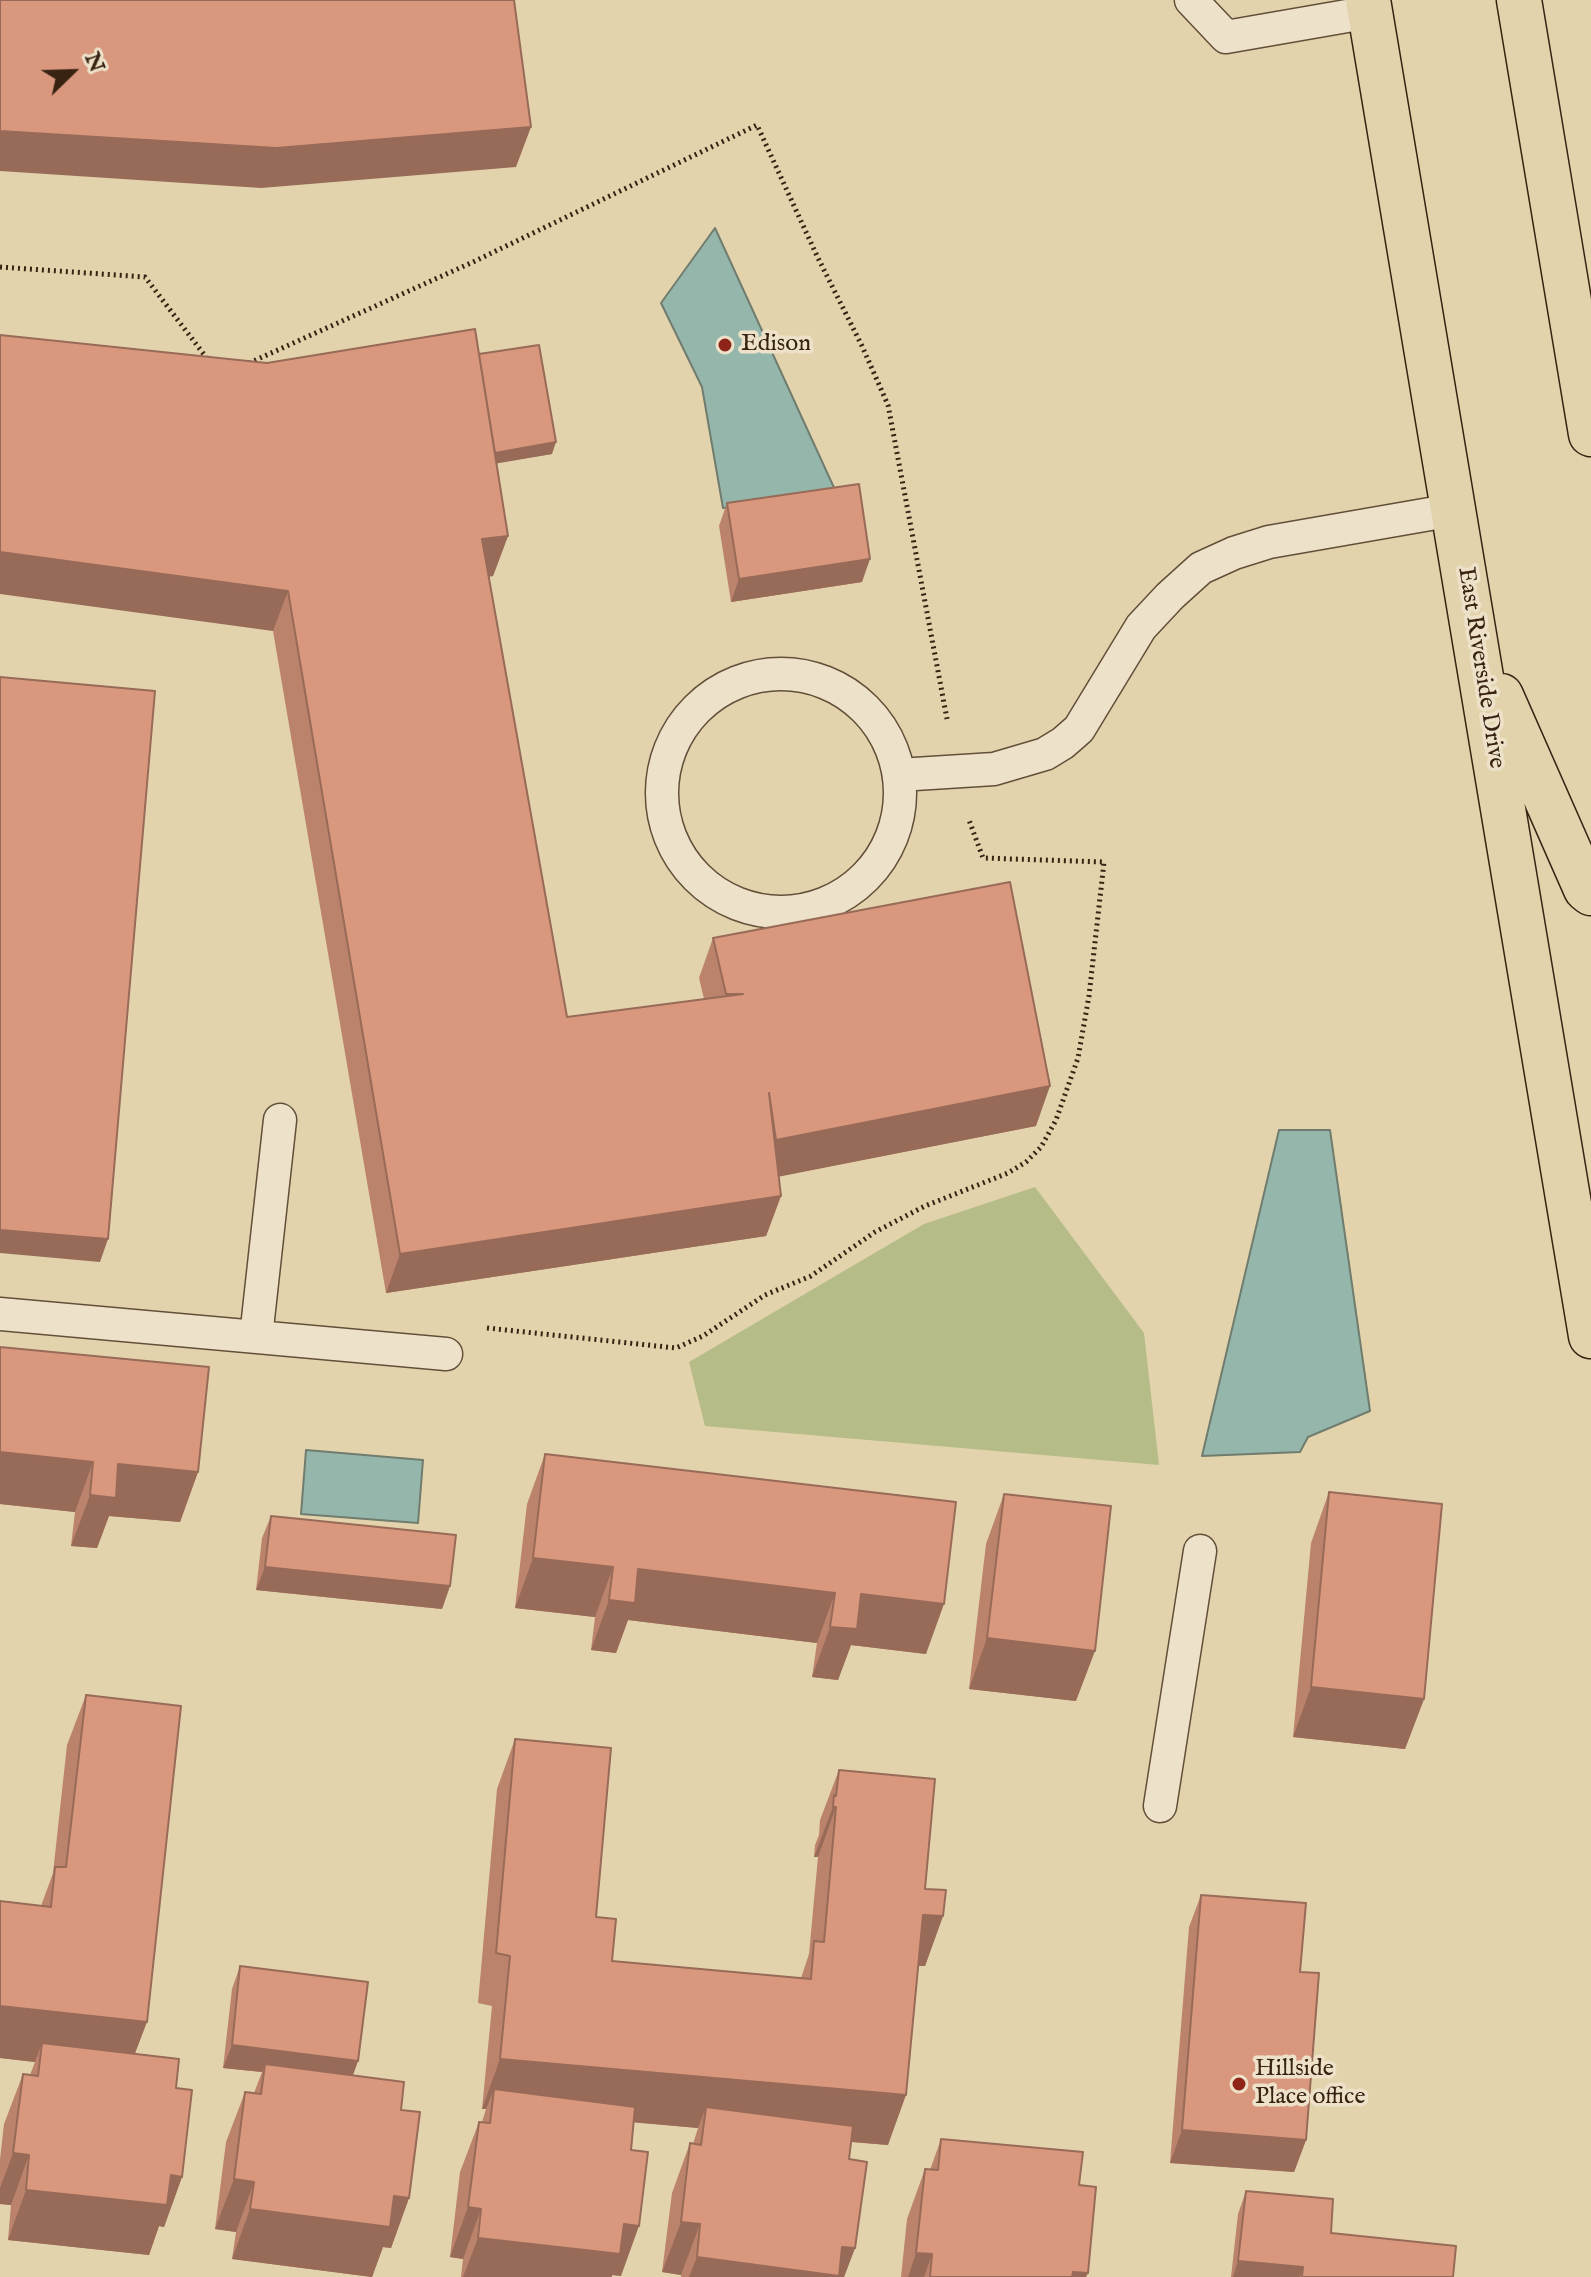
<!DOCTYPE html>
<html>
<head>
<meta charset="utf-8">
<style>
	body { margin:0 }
	#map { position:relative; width:1591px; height:2277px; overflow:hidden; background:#e3d3ac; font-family:"IM FELL English",serif }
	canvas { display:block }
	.north { position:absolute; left:32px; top:32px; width:80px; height:80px; -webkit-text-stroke:6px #ede2c9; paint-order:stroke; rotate:67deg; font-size:22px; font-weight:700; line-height:32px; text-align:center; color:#382313 }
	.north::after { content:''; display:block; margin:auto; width:28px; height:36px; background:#382313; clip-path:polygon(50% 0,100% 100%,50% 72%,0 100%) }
</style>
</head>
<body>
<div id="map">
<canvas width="1591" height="2277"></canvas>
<div class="north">N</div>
</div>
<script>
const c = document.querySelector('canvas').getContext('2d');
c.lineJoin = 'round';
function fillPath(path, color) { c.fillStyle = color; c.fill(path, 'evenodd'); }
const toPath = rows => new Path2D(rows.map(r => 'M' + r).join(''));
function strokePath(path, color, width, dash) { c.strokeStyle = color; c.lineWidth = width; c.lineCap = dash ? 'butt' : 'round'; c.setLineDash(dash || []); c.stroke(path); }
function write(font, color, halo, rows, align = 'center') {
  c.font = font + ' "IM FELL English",serif'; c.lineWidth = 7; c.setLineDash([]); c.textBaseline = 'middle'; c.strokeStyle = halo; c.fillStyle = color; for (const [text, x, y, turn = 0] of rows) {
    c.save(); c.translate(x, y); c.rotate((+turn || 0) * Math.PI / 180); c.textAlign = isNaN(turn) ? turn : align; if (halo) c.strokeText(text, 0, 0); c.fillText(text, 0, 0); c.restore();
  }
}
const green = toPath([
	[1035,1187,1144,1333,1159,1465,705,1426,689,1362,924,1224]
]);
const water = toPath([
	[715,228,836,492,723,508,702,387,661,303,715,228],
	[1279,1130,1330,1130,1370,1411,1308,1437,1300,1452,1202,1456,1279,1130],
	[306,1450,423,1460,418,1523,301,1514,306,1450]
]);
const path = toPath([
	[0,267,145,277,209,361],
	[249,363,473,262,757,125,817,256,862,346,888,405,947,719],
	[487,1328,676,1348,703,1336,765,1295,811,1276,875,1232,925,1206,1008,1173,1026,1162,1041,1147,1056,1120,1078,1058,1089,996,1104,862,983,858,969,820]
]);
const service = toPath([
	[1191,0,1226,37,1370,12],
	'662 793a119 119 0 1 1 238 0a119 119 0 1 1-238 0Z',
	[899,775,994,769,1045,754,1063,743,1079,729,1141,627,1170,596,1201,568,1234,553,1269,542,1453,510],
	[0,1314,446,1354],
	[256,1337,280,1120],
	[1160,1806,1200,1551]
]);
const primary = toPath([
	[1368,0,1591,1336],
	[1519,0,1591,434],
	[1501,696,1586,889,1591,893]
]);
const wall = toPath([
	[479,354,552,454,496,463,508,536,493,576,488,577,567,1017,704,999,699,978,713,938,1036,1126,779,1176,781,1196,766,1236,386,1293,273,631,267,363],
	[727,503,862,582,731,602,719,526],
	[0,1347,198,1472,180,1522,109,1516,97,1548,71,1546,75,1512,0,1504],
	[545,1454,956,1502,926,1654,851,1645,838,1680,812,1677,817,1643,628,1620,616,1653,591,1650,595,1617,515,1608,527,1504],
	[1329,1492,1424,1699,1405,1749,1293,1737,1311,1543],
	[1004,1494,1076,1701,969,1689,986,1544],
	[271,1516,450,1586,442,1609,256,1590,262,1538],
	[86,1695,135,2054,176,2088,182,2177,164,2227,159,2226,149,2255,8,2240,11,2205,0,2204,0,2159,4,2124,23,2074,30,2075,35,2062,0,2058,0,1901,41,1906,53,1873,67,1745],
	[515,1739,596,1917,612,1961,801,1978,809,1954,818,1857,814,1857,815,1845,819,1835,820,1820,839,1770,943,1916,925,1966,918,1966,888,2145,851,2142,849,2159,855,2248,844,2277,681,2277,681,2275,662,2272,672,2193,690,2143,693,2144,698,2128,634,2122,621,2276,612,2275,612,2277,461,2277,463,2259,450,2257,460,2172,479,2122,482,2122,486,2109,482,2109,492,2006,478,2003,497,1789],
	[1201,1895,1300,1972,1306,2140,1294,2172,1170,2163,1189,1927],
	[240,1966,358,2061,353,2075,401,2110,409,2198,391,2248,383,2247,372,2277,232,2259,236,2232,215,2229,226,2142,245,2092,254,2093,262,2072,223,2068,232,1989],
	[941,2139,1079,2185,1088,2273,1086,2277,901,2277,907,2219,925,2169,930,2170],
	[1246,2191,1331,2233,1453,2277,1231,2277,1238,2214]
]);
const shadedWall = toPath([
	[531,127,516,167,261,188,0,171,0,131],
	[556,442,552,454,476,467,480,455],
	[508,536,493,576,467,579,482,539],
	[0,552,288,591,273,631,0,594],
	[870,559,862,582,731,602,739,579],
	[1050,1086,1036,1126,762,1180,776,1140],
	[781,1196,766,1236,386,1293,400,1254],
	[0,1230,108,1239,100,1262,0,1253],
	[0,1452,93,1462,75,1512,0,1504],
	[118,1464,198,1472,180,1522,109,1516,97,1548,71,1546,90,1495],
	[533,1558,613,1567,595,1617,515,1608],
	[265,1567,450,1586,442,1609,256,1590],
	[638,1569,835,1593,817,1643,628,1620,616,1653,591,1650,609,1600],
	[861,1594,944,1604,926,1654,851,1645,838,1680,812,1677,830,1627],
	[987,1638,1095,1651,1076,1701,969,1689],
	[1311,1687,1424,1699,1405,1749,1293,1737],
	[833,1807,836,1807,818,1857,814,1857],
	[923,1915,943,1916,925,1966,904,1965],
	[0,2006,147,2022,128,2072,42,2043,35,2062,0,2058],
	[232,2045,358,2061,350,2083,265,2064,262,2072,223,2068],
	[500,2059,906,2095,888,2145,703,2129,706,2107,698,2128,492,2110,494,2089,486,2109,482,2109],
	[1182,2130,1306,2140,1294,2172,1170,2163],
	[13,2153,29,2155,11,2205,0,2204,0,2188],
	[171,2175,182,2177,164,2227,159,2226,149,2255,8,2240,26,2190],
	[234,2179,254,2182,236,2232,215,2229],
	[394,2196,409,2198,391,2248,383,2247,372,2277,232,2259,250,2209],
	[468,2207,481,2209,463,2259,450,2257],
	[681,2222,700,2224,681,2275,662,2272],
	[624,2224,639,2226,621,2276,612,2275,612,2277,463,2277,478,2238],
	[842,2247,855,2248,844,2277,689,2277,697,2257],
	[916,2253,932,2254,924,2277,908,2277],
	[1238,2261,1303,2267,1300,2277,1233,2277],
	[1073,2272,1088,2273,1086,2277,1071,2277]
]);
const building = toPath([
	[0,0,514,0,531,127,276,148,0,131,0,0],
	[475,329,508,536,482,539,567,1017,743,994,726,994,713,938,1010,882,1050,1086,776,1140,769,1093,781,1196,400,1254,288,591,0,552,0,335,267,363,475,329],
	[539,345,556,442,495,453,479,354,539,345],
	[859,484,870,559,739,579,727,503,859,484],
	[0,677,155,691,108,1239,0,1230,0,677],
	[0,1347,209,1367,198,1472,118,1464,116,1498,90,1495,93,1462,0,1452,0,1347],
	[545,1454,956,1502,944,1604,861,1594,857,1629,830,1627,835,1593,638,1569,635,1603,609,1600,613,1567,533,1558,545,1454],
	[1329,1492,1442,1504,1424,1699,1311,1687,1329,1492],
	[1004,1494,1111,1506,1095,1651,987,1638,1004,1494],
	[271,1516,456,1535,450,1586,265,1567,271,1516],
	[86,1695,181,1706,147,2022,0,2006,0,1901,51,1907,55,1867,66,1867,86,1695],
	[515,1739,611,1748,596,1917,616,1919,612,1961,811,1979,814,1941,824,1942,836,1807,833,1807,834,1795,836,1796,839,1770,935,1779,925,1889,946,1890,943,1916,923,1915,906,2095,500,2059,510,1956,496,1953,515,1739],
	[1201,1895,1306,1903,1300,1972,1319,1973,1306,2140,1182,2130,1201,1895],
	[240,1966,368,1982,358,2061,232,2045,240,1966],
	[42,2043,179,2059,176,2088,192,2090,182,2177,171,2175,167,2205,26,2190,29,2155,13,2153,23,2074,38,2076,42,2043],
	[265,2064,404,2082,401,2110,420,2112,409,2198,394,2196,390,2227,250,2209,254,2182,234,2179,245,2092,261,2094,265,2064],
	[494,2089,635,2107,631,2150,648,2152,639,2226,624,2224,620,2254,478,2238,481,2209,468,2207,479,2122,490,2123,494,2089],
	[706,2107,853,2126,849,2159,867,2162,855,2248,842,2247,839,2276,697,2257,700,2224,681,2222,690,2143,701,2145,706,2107],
	[941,2139,1083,2152,1079,2185,1096,2187,1088,2273,1073,2272,1072,2277,930,2277,932,2254,916,2253,925,2169,938,2170,941,2139],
	[1246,2191,1333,2199,1331,2233,1456,2246,1453,2277,1302,2277,1303,2267,1238,2261,1246,2191]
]);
const markers = [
	[725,345,8,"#8f2418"],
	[1239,2084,8,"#8f2418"]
];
const poiNames = [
	["Edison",741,345],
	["Hillside",1255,2070],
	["Place office",1255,2098]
];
const streetNames = [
	["East Riverside Drive",1480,668,81]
];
fillPath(green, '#b5bc88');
fillPath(water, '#95b7ab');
strokePath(water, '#707c6e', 2);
strokePath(service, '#634f39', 35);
strokePath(primary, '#382313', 47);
strokePath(path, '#382313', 5, [2, 4]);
strokePath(service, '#ede2c9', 32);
strokePath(primary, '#e3d3ac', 44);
fillPath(wall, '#bb836c');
fillPath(shadedWall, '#986a58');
fillPath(building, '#d9987d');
strokePath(building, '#986a58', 2);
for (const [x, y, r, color] of markers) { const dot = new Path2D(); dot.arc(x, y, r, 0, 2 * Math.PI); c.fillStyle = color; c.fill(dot); strokePath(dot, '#ede2c9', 3); }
write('24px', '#382313', '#ede2c9', poiNames, 'left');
write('24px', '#382313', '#ede2c9', streetNames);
</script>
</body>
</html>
